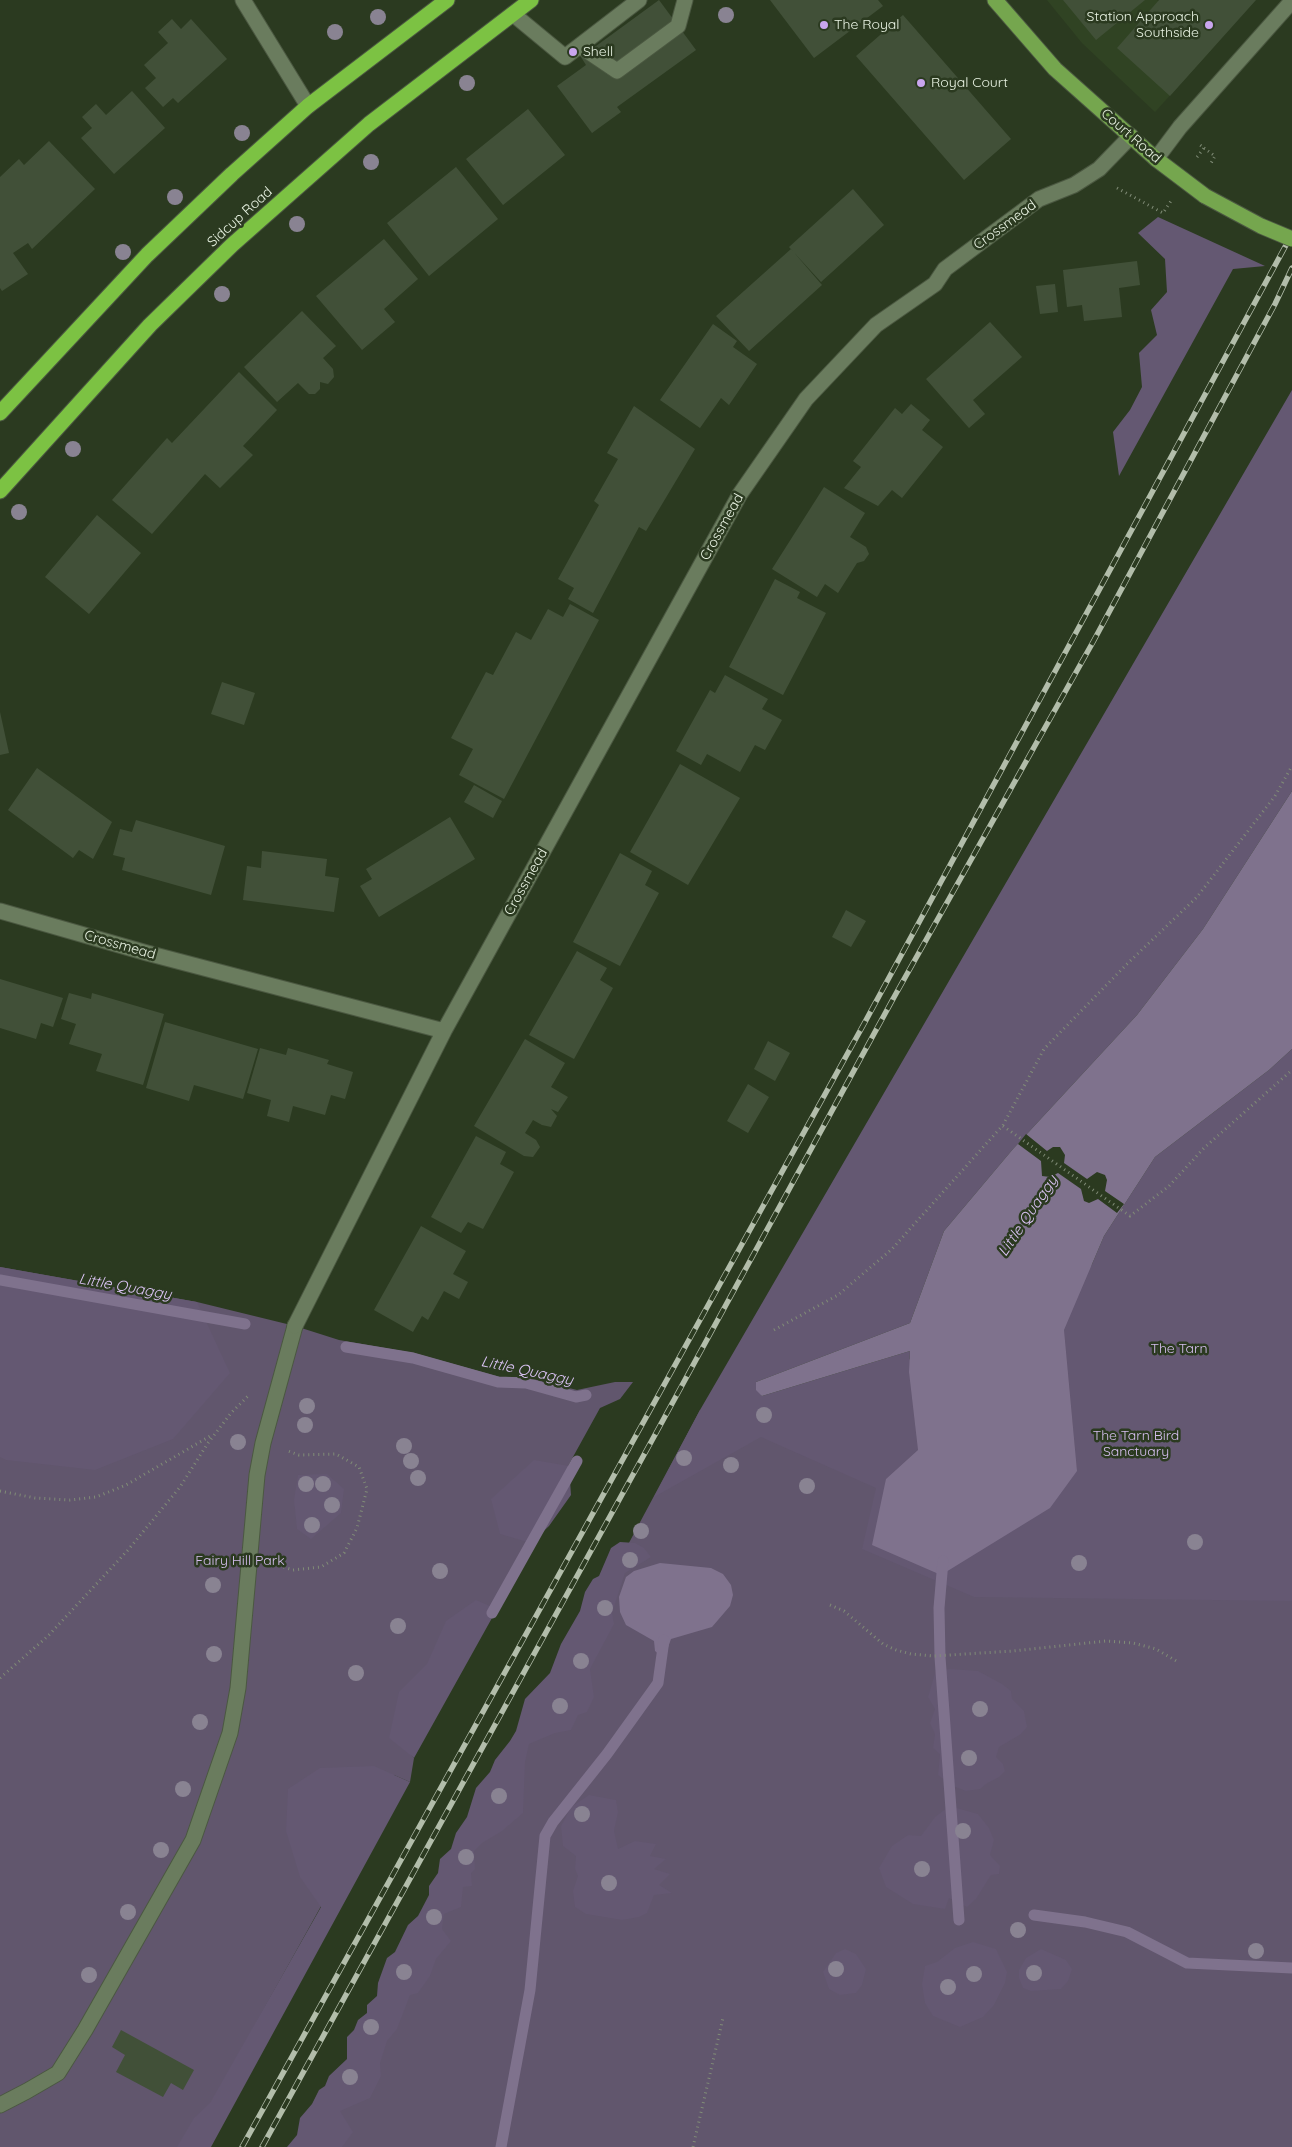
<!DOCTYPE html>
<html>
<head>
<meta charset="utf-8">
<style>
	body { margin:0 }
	canvas { display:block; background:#2b3a20 }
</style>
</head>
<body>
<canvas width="1292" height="2147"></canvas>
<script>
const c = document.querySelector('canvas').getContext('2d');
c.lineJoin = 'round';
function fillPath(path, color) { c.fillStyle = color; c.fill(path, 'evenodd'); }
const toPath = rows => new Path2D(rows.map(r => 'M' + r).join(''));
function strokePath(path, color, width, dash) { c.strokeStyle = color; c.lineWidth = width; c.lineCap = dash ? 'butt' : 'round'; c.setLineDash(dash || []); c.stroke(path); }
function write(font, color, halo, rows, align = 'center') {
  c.font = font + ' Quicksand,sans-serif'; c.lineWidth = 5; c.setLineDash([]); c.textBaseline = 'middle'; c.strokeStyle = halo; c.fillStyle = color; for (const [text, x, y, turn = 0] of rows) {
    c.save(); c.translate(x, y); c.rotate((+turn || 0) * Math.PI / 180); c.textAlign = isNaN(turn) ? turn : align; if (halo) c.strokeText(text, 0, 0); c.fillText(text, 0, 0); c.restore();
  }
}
const built = toPath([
	[1047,0,1157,0,1212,49,1155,112,1082,43]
]);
const green = toPath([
	[1292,1162,1292,2147,306,2147,700,1410,761,1436],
	[0,1267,197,1302,295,1326,339,1340,414,1353,500,1377,525,1377,577,1390,615,1382,633,1382,620,1399,600,1408,526,1542,531,1543,497,1609,490,1606,408,1752,414,1758,410,1782,394,1775,187,2147,0,2147]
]);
const forest = toPath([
	[1158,217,1265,266,1233,269,1119,476,1113,432,1130,410,1142,387,1139,353,1157,335,1151,310,1167,292,1165,259,1138,233],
	[1292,390,1292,791,1203,929,1137,1015,1013,1149,944,1231,910,1323,756,1382,762,1396,910,1351,909,1372,918,1450,886,1479,1077,1471,1064,1330,1104,1236,1155,1157,1269,1070,1292,1049,1292,1601,974,1597,862,1549,876,1488,761,1437,654,1497,700,1410],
	[0,1267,197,1302,230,1373,173,1439,95,1470,6,1460,0,1457],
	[534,1460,569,1466,571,1495,549,1526,531,1543,500,1534,491,1499],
	[327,1474,344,1489,341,1513,311,1539,297,1529,294,1500,298,1475],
	[620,1542,635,1543,644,1548,651,1557,625,1573,612,1613,614,1624,590,1669,594,1697,587,1712,578,1715,571,1730,555,1733,529,1744,525,1762,523,1813,502,1831,482,1843,474,1851,475,1869,471,1873,472,1886,463,1887,461,1907,444,1914,442,1929,451,1941,436,1959,430,1976,418,1993,410,1995,397,2029,387,2041,380,2063,381,2076,370,2098,340,2111,353,2132,342,2147,287,2147,297,2135,300,2118,312,2104,319,2090,325,2086,329,2076,347,2059,347,2037,354,2030,358,2020,367,2013,367,2005,377,1996,378,1983,387,1958,395,1952,408,1925,418,1916,429,1895,429,1886,438,1873,440,1859,451,1849,456,1833,467,1817,476,1788,490,1772,495,1760,510,1741,516,1731,525,1699,550,1673,561,1644,580,1611,585,1592,593,1579,599,1576,611,1548],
	[476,1600,497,1609,414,1758,389,1738,399,1692,427,1664,446,1621],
	[951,1669,978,1671,1002,1684,1011,1691,1012,1699,1024,1711,1027,1727,1021,1734,999,1747,996,1757,1003,1764,1005,1771,999,1777,986,1784,980,1789,966,1791,953,1786,938,1775,940,1754,933,1748,935,1734,930,1723,935,1709,928,1697,936,1670],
	[374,1766,410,1782,211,2147,177,2147,194,2118,210,2103,321,1907,300,1877,286,1831,288,1789,320,1768],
	[589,1795,616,1800,618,1812,614,1831,618,1849,635,1841,656,1844,650,1856,666,1859,654,1869,670,1874,659,1885,672,1893,654,1895,647,1913,639,1917,622,1920,586,1914,575,1907,573,1891,578,1876,575,1869,576,1856,563,1846,561,1826,571,1807],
	[947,1808,957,1808,978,1814,989,1828,994,1840,990,1855,1000,1866,999,1874,991,1875,976,1899,967,1907,949,1898,945,1909,913,1904,886,1887,879,1868,892,1846,908,1835,921,1836,935,1817],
	[973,1942,996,1949,1007,1972,1005,1983,994,2005,983,2017,960,2027,933,2016,925,2003,922,1984,925,1966,937,1962,955,1948],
	[845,1949,856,1954,866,1969,862,1985,856,1993,840,1995,829,1989,823,1972,836,1953],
	[1041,1949,1066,1960,1072,1969,1068,1981,1061,1989,1031,1991,1023,1988,1019,1978,1019,1970,1026,1958]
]);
const water = toPath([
	[1292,791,1292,1049,1269,1070,1155,1157,1104,1236,1064,1330,1077,1471,1050,1508,941,1575,872,1545,886,1479,918,1450,909,1372,910,1351,762,1396,756,1390,756,1382,910,1323,944,1231,1013,1149,1137,1015,1203,929],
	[660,1563,711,1568,723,1574,731,1585,733,1595,730,1606,712,1627,671,1639,666,1653,660,1655,655,1651,654,1641,626,1625,620,1612,619,1597,626,1577,634,1571]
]);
const pier = toPath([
	[1026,1134,1047,1151,1053,1147,1060,1147,1065,1155,1064,1163,1087,1179,1097,1172,1105,1175,1107,1180,1105,1191,1124,1204,1117,1213,1098,1199,1089,1203,1084,1201,1081,1189,1058,1173,1050,1177,1042,1176,1041,1161,1018,1144]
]);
const stream = toPath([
	[0,1280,245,1324],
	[346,1347,413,1358,498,1382,526,1383,576,1397,586,1395],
	[943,1561,939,1608,940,1657,959,1920],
	[492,1613,577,1461],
	[1034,1915,1085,1922,1127,1932,1187,1963,1292,1968],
	[501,2147,530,1990,545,1836,553,1822,607,1754,658,1683,664,1640]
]);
const building = toPath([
	[659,0,696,50,617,107,621,112,592,133,557,86,586,65,581,57],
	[770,0,878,0,883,6,814,58],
	[1063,0,1145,0,1096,40],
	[1159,0,1256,0,1170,96,1117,48],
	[903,15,1011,139,964,180,856,56],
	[172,19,181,29,191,19,227,59,178,103,173,98,163,107,145,88,156,78,144,65,168,43,158,32],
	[132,91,165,128,114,174,81,138,92,128,82,117,96,104,106,115],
	[528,109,565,155,503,205,466,159],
	[49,141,95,189,32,249,28,243,13,253,28,274,2,291,0,288,0,177,19,159,24,165],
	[456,167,498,219,429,276,387,223],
	[853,189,884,225,821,282,789,247],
	[384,239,418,279,384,309,395,322,362,350,316,296],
	[791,249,822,285,749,351,716,316],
	[1137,261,1140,285,1119,288,1122,317,1084,321,1082,305,1067,307,1063,270],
	[1055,284,1058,312,1040,314,1036,286],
	[302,311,336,346,323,358,333,369,334,377,328,384,320,382,320,389,315,394,309,394,298,383,277,402,244,367],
	[990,322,1022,357,973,400,985,414,969,428,926,379],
	[713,324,737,341,733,347,757,364,729,405,721,398,700,428,660,400],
	[239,372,277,410,243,446,253,455,220,488,205,474,152,534,112,500,167,438,172,443],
	[911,404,930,420,922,430,943,447,902,498,892,490,878,506,844,488,861,467,853,461,895,408,902,414],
	[634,406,695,449,646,531,639,527,593,613,568,599,574,588,558,579,599,505,594,501,618,459,607,453],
	[824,487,865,513,850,537,866,547,869,554,864,561,857,563,838,593,825,584,817,597,772,569],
	[97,515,141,553,89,614,45,577],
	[775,579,800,592,797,598,826,613,783,695,729,667],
	[570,604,599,620,504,799,459,775,473,749,451,738,486,672,493,675,516,632,531,640,548,609,563,617],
	[725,675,768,699,762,709,782,720,765,750,755,745,740,772,707,754,701,765,676,751,710,690,715,693],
	[222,682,255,693,244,725,211,714],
	[0,712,9,753,0,755],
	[680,764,740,798,688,885,630,852],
	[37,768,112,822,93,859,79,850,73,858,8,810],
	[474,785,502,801,493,818,464,802],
	[450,817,475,859,379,917,360,886,372,879,366,869],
	[136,820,225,846,211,895,122,870,125,858,113,855,120,829,132,832],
	[262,851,327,859,325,876,339,878,334,912,243,900,247,866,261,868],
	[620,853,652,871,645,885,659,893,620,966,573,942],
	[846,910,866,921,851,947,832,937],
	[577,951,607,968,600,980,613,988,574,1059,529,1035],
	[0,979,63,998,53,1027,41,1023,36,1039,0,1028],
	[69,993,91,999,92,993,164,1014,143,1085,96,1071,102,1054,69,1044,76,1024,61,1019],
	[165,1022,258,1049,243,1099,194,1085,189,1101,146,1088],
	[525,1039,565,1063,551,1087,568,1097,558,1112,551,1109,557,1116,551,1127,542,1125,533,1120,525,1133,536,1140,540,1147,533,1157,524,1156,474,1126],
	[768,1041,790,1053,775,1081,754,1069],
	[260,1048,286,1055,288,1048,329,1060,327,1064,353,1072,345,1099,331,1095,325,1115,293,1106,289,1122,267,1116,271,1100,247,1093],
	[748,1084,769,1097,748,1133,727,1121],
	[476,1136,506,1152,500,1164,514,1172,483,1229,468,1222,461,1233,431,1217],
	[421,1226,466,1251,453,1274,468,1282,459,1299,444,1291,428,1320,422,1316,413,1332,374,1310],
	[121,2030,194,2070,183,2090,171,2083,163,2097,116,2072,125,2055,112,2047]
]);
const path = toPath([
	[1204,148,1215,156,1210,165],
	[1197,157,1204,148,1200,145],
	[1117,188,1163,213,1171,201],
	[1003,1126,1130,1216,1169,1186,1204,1148,1292,1070],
	[774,1330,838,1295,892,1249,1003,1125,1044,1049,1127,964,1197,897,1275,796,1292,766],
	[0,1491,35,1498,70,1500,96,1497,126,1485,212,1435],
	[274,1564,293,1570,321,1567,344,1553,357,1528,367,1489,359,1467,336,1454,299,1455,288,1451],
	[830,1605,844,1611,883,1644,896,1650,911,1654,934,1656,1013,1651,1106,1641,1133,1643,1156,1649,1178,1662],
	[0,1678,48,1636,128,1550,180,1487,208,1443,231,1413,248,1396],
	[693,2147,723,2018]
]);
const lane = toPath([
	[513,14,565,57,639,0],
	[580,46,617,71,678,26,685,0],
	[1156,159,1180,127,1292,1],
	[0,2105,27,2091,58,2073,85,2030,193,1840,230,1733,238,1688,257,1475,263,1443,295,1326]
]);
const street = toPath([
	[243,0,308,106],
	[0,911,147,953,444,1031],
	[295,1326,444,1031,740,494,806,399,876,325,935,284,945,269,1039,199,1074,185,1099,169,1131,136]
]);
const primary = toPath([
	[995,0,1055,69,1156,159,1205,196]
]);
const highway = toPath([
	[0,413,147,255,232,174,308,106,447,0],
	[0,491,150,325,232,245,369,124,531,0]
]);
const rail = toPath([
	[242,2147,865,1022,1292,234],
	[262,2147,656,1433,893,999,1093,642,1275,304,1292,268]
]);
const primaryBridge = toPath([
	[1205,196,1261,226,1292,239]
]);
const trees = [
	[726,15],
	[378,17],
	[335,32],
	[467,83],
	[242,133],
	[371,162],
	[175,197],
	[297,224],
	[123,252],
	[222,294],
	[73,449],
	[19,512],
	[307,1406],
	[764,1415],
	[305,1425],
	[238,1442],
	[404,1446],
	[684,1458],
	[411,1461],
	[731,1465],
	[418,1478],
	[306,1484],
	[323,1484],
	[807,1486],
	[332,1505],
	[312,1525],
	[641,1531],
	[1195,1542],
	[630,1560],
	[1079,1563],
	[440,1571],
	[213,1585],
	[605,1608],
	[398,1626],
	[214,1654],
	[581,1661],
	[356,1673],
	[560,1706],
	[980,1709],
	[200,1722],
	[969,1758],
	[183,1789],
	[499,1796],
	[582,1814],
	[963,1831],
	[161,1850],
	[466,1857],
	[922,1869],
	[609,1883],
	[128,1912],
	[434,1917],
	[1018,1930],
	[1256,1951],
	[836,1969],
	[404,1972],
	[1034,1973],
	[974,1974],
	[89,1975],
	[948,1987],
	[371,2027],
	[350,2077]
];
const markers = [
	[824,25,5,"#c9a5ee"],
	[1209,25,5,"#c9a5ee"],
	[573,52,5,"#c9a5ee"],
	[921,83,5,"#c9a5ee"]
];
const poiNames = [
	["Station Approach",1199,17,"right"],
	["Southside",1199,33,"right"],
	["The Royal",834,25],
	["Shell",583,52],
	["Royal Court",931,83]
];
const streetNames = [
	["Court Road",1131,136,41],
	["Sidcup Road",240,217,-42],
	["Crossmead",1005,225,-36],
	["Crossmead",722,527,-61],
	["Crossmead",526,882,-61],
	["Crossmead",120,945,16]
];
const parkNames = [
	["The Tarn",1179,1349],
	["The Tarn Bird",1136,1436],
	["Sanctuary",1136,1452],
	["Fairy Hill Park",240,1561]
];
const waterNames = [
	["Little Quaggy",1028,1216,-56],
	["Little Quaggy",125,1287,10],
	["Little Quaggy",527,1371,12]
];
fillPath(built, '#304323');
fillPath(green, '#61566d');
fillPath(forest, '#645872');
fillPath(water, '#7f728d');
fillPath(pier, '#2b3a20');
strokePath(stream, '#7f728d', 11);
fillPath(building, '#415038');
strokePath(lane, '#4b5841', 17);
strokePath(street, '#4b5841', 17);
strokePath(primary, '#4b5841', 17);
strokePath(highway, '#4b5841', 17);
strokePath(path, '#808c77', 3, [1, 4]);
strokePath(lane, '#6a7c5e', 15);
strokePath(street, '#6a7c5e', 15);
strokePath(primary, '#75a64e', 15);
strokePath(highway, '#7cc243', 15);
strokePath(rail, '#b2bdaa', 5.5);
strokePath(rail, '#2b3a20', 4, [11]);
strokePath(primaryBridge, '#4b5841', 17, []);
strokePath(primaryBridge, '#75a64e', 15);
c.fillStyle = '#898392';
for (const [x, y] of trees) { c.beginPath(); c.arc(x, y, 8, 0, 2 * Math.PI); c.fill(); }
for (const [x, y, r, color] of markers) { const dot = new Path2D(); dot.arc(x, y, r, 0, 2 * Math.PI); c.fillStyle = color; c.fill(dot); strokePath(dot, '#2b3a20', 2); }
write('14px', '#eaf4e4', '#2b3a20', poiNames, 'left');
write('14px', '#eaf4e4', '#2b3a20', streetNames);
write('14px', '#d6bff0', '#2b3a20', parkNames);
write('italic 15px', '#dcc4f6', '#2b3a20', waterNames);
</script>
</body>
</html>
